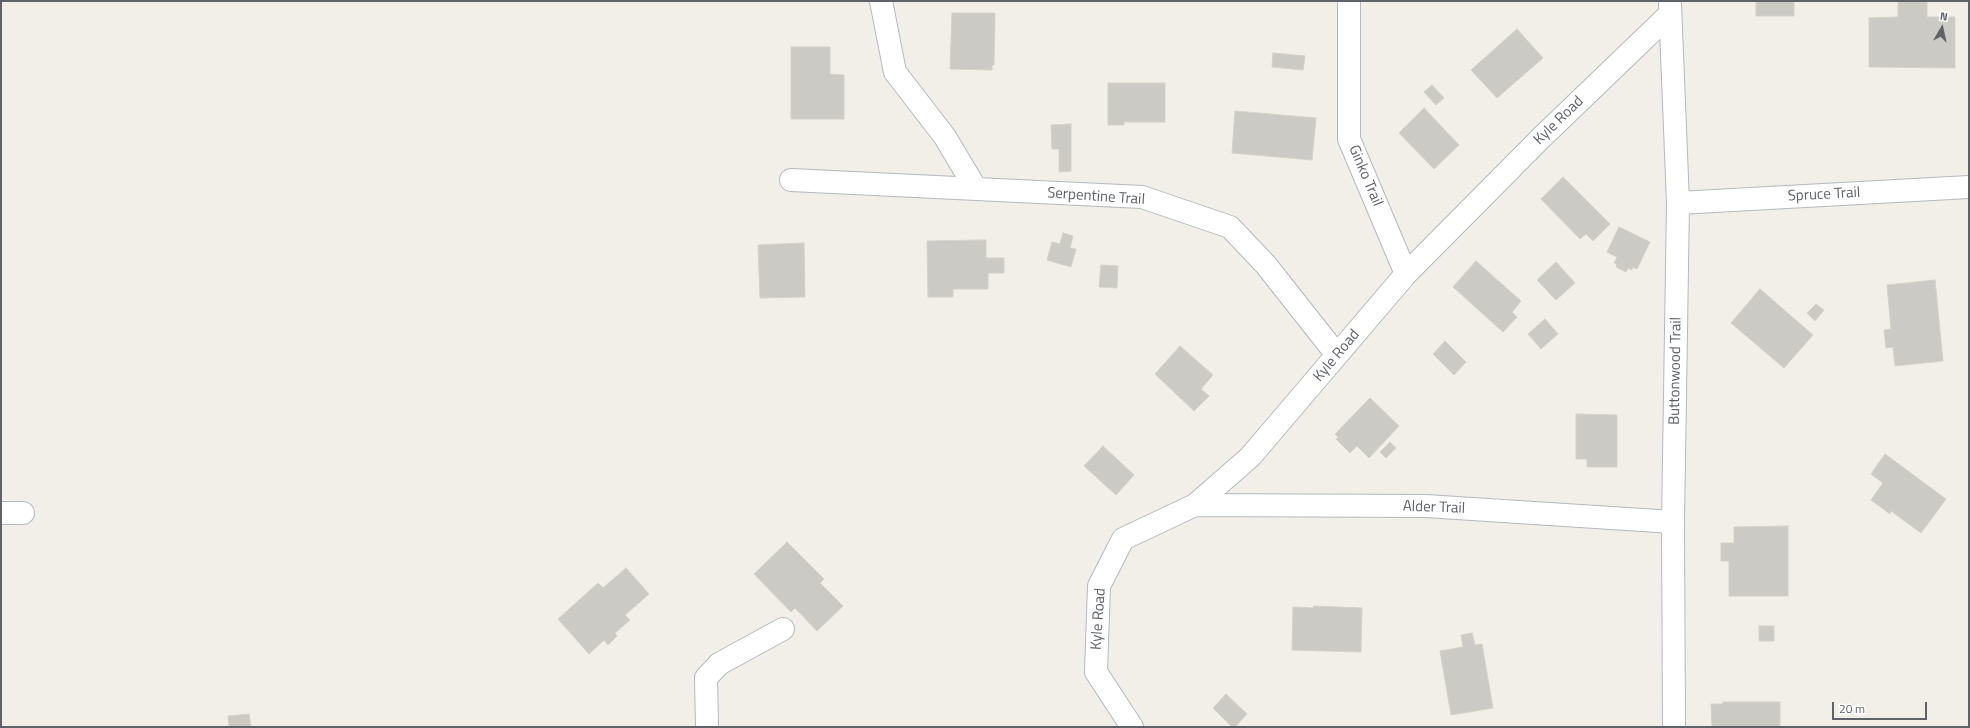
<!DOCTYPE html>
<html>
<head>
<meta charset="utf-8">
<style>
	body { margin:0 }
	#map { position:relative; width:1970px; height:728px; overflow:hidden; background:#f1efe8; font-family:"Titillium Web",sans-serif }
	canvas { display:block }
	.frame { position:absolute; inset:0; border:2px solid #5f6368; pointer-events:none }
	.north { position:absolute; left:1922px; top:8px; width:40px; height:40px; -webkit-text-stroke:3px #fff; paint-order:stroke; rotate:9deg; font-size:11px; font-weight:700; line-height:16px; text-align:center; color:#5f6368 }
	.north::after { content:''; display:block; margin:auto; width:14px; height:18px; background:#5f6368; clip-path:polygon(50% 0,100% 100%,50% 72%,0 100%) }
	.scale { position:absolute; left:1832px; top:702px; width:95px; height:18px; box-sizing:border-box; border:2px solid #5f6368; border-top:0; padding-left:5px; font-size:12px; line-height:14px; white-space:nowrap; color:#5f6368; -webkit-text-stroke:3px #fff; paint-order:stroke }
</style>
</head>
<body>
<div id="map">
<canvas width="1970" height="728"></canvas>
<div class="frame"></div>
<div class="north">N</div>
<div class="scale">20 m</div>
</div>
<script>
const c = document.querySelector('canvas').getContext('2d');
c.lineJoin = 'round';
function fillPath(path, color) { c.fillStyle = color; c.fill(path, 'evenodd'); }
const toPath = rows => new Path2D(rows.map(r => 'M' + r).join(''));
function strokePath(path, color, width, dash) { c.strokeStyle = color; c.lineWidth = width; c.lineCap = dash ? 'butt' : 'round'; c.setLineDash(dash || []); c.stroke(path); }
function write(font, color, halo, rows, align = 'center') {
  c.font = font + ' "Titillium Web",sans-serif'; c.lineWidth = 4; c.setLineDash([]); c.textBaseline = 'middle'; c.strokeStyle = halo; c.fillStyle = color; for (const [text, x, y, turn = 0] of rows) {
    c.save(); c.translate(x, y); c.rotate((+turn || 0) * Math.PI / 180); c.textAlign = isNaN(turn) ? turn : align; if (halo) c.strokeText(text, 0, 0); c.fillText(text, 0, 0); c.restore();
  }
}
const building = toPath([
	[1756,1,1794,1,1794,16,1756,16,1756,1],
	[1898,1,1927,1,1927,17,1955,17,1955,68,1869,67,1869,18,1898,17,1898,1],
	[952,13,995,13,994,65,992,65,992,70,950,69,952,13],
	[1517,29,1543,58,1497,98,1471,70,1517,29],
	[791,47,830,47,830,74,844,75,844,119,791,119,791,47],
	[1273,53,1305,56,1303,70,1272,67,1273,53],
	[1108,83,1165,83,1165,122,1124,122,1124,125,1108,125,1108,83],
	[1432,85,1444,98,1436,105,1424,92,1432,85],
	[1424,108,1459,145,1434,169,1399,133,1424,108],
	[1235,111,1316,118,1312,160,1232,153,1235,111],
	[1071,124,1071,171,1059,172,1059,149,1052,149,1051,125,1071,124],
	[1563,177,1610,224,1593,241,1586,234,1580,239,1541,199,1563,177],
	[1619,227,1650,242,1637,269,1633,267,1632,270,1628,268,1626,272,1616,267,1617,264,1614,263,1617,257,1607,252,1619,227],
	[1063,233,1073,236,1070,248,1076,249,1071,267,1047,260,1052,242,1060,244,1063,233],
	[986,240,986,258,1004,258,1004,273,988,273,988,289,953,289,953,297,928,297,927,241,986,240],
	[804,243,805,297,760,298,758,245,804,243],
	[1476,261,1521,301,1512,312,1517,317,1503,332,1453,287,1476,261],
	[1556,262,1575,283,1556,300,1537,280,1556,262],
	[1101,265,1118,266,1117,288,1099,287,1101,265],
	[1935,280,1943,361,1895,366,1893,347,1886,348,1884,330,1891,329,1887,285,1935,280],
	[1760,289,1813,335,1784,368,1731,323,1760,289],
	[1816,304,1824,310,1815,321,1807,313,1816,304],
	[1545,319,1558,334,1541,349,1528,334,1545,319],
	[1445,341,1466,362,1454,375,1433,354,1445,341],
	[1180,346,1213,375,1201,389,1209,396,1194,411,1155,374,1180,346],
	[1370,398,1399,426,1369,458,1357,446,1350,453,1336,439,1338,437,1335,434,1370,398],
	[1576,414,1617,415,1617,467,1587,467,1587,459,1576,459,1576,414],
	[1390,442,1396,448,1386,458,1380,452,1390,442],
	[1103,446,1134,475,1116,495,1084,466,1103,446],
	[1885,454,1946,499,1921,533,1891,511,1890,514,1871,500,1883,483,1871,474,1885,454],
	[1788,526,1788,596,1729,596,1729,561,1721,561,1721,543,1734,543,1734,527,1788,526],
	[787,542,824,579,820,583,843,606,817,631,795,608,791,612,754,574,787,542],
	[626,568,649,594,625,615,630,620,615,633,617,636,608,645,604,640,589,654,558,619,598,583,603,588,626,568],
	[1314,606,1362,608,1361,652,1292,650,1293,607,1313,608,1314,606],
	[1759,626,1774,626,1774,641,1759,641,1759,626],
	[1472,633,1475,645,1482,644,1493,708,1451,715,1440,651,1463,647,1461,635,1472,633],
	[1226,694,1247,714,1235,727,1232,727,1213,708,1226,694],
	[1723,702,1780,702,1780,727,1712,727,1711,704,1723,704,1723,702],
	[249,714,251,727,229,727,228,716,249,714]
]);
const minor = toPath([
	[881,1,895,72,945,137,976,189],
	[1349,1,1349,139,1406,274],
	[1670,4,1678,203,1673,522,1674,727],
	[791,180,1142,197,1230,227,1266,265,1337,355],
	[1678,203,1969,187],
	[1195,505,1426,506,1673,522],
	[1,513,23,513],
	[707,727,706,678,719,664,783,629],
	[1132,727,1096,672,1099,586,1123,539,1195,505,1250,457,1406,274,1542,137,1670,14]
]);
const streetNames = [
	["Kyle Road",1559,121,-44],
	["Ginko Trail",1365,176,67],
	["Spruce Trail",1824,195,-3],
	["Serpentine Trail",1096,197,4],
	["Kyle Road",1337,356,-50],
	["Buttonwood Trail",1676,371,-89],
	["Alder Trail",1434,508,2],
	["Kyle Road",1099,619,-86]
];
fillPath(building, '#cccac5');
strokePath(building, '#d6d1c6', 1);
strokePath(minor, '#b5b8bc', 24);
strokePath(minor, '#fff', 22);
write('15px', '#5f6368', '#fff', streetNames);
</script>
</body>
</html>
